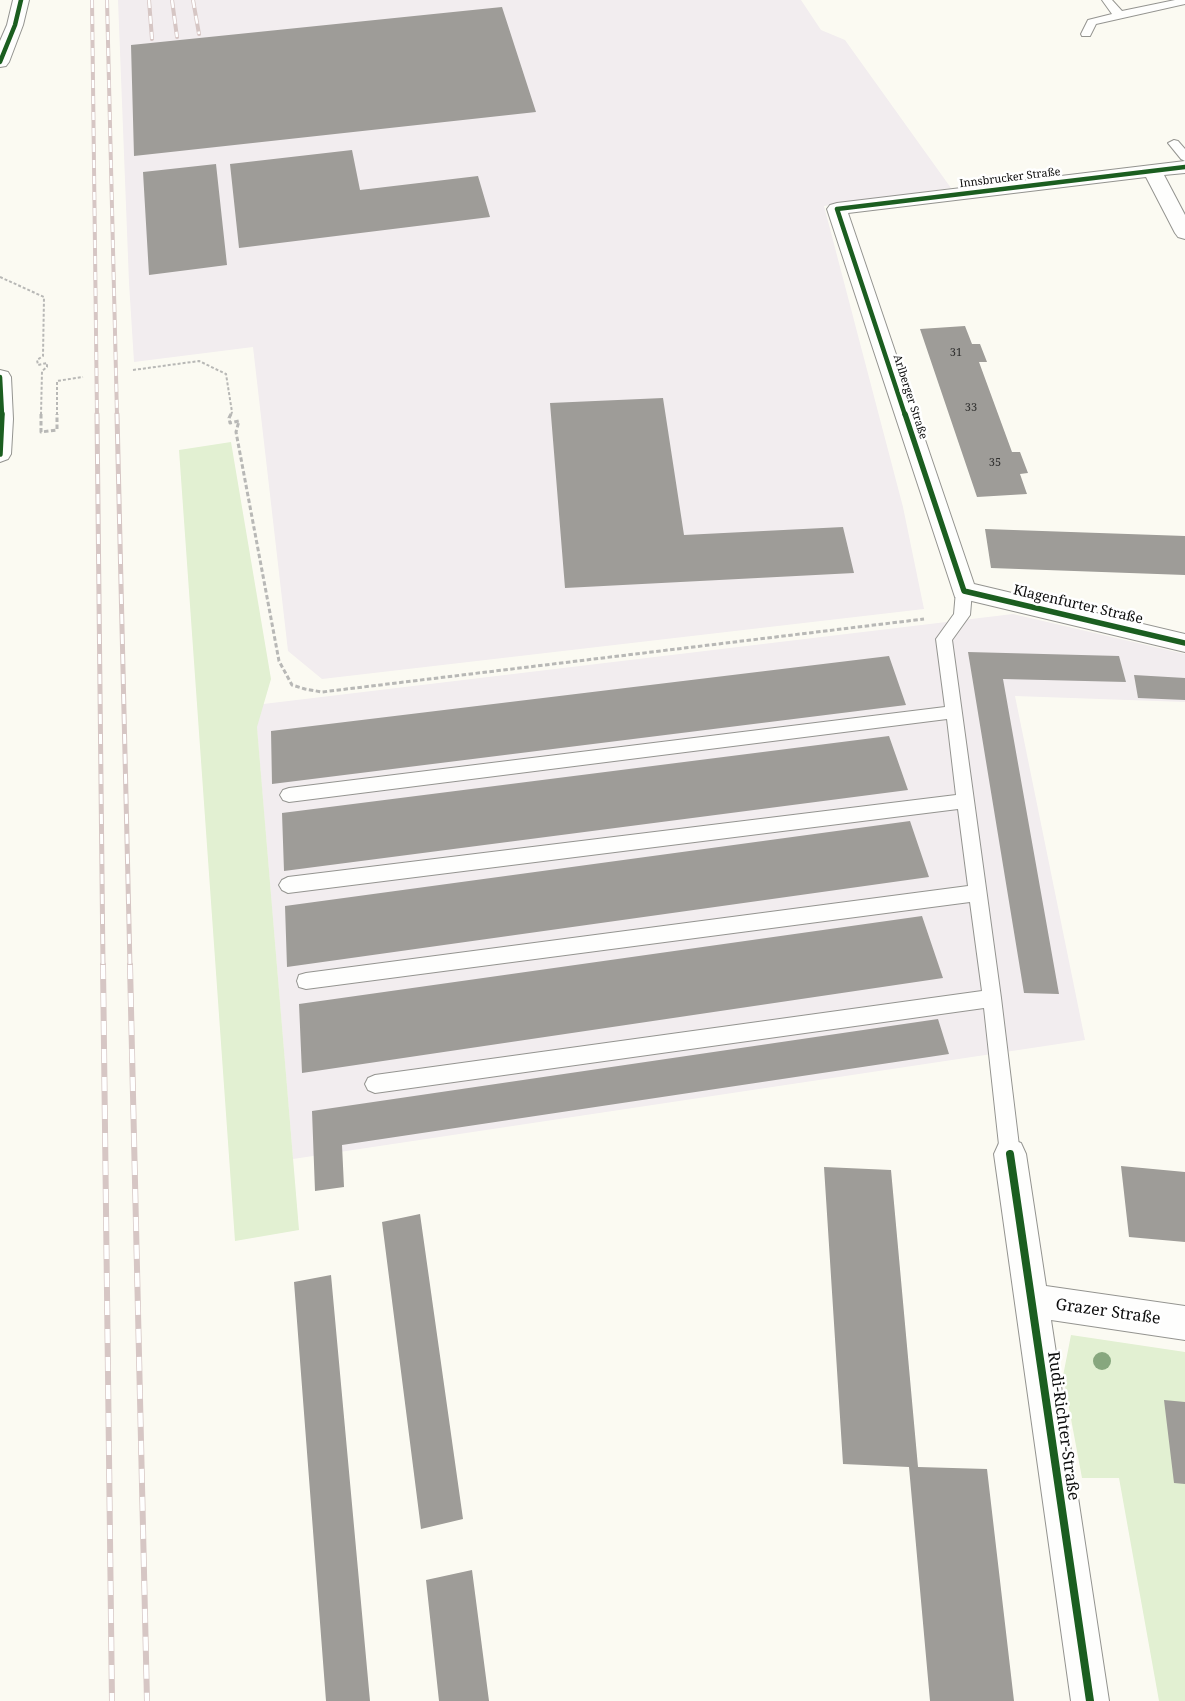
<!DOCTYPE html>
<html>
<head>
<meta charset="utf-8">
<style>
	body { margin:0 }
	canvas { display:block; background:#fbfaf2 }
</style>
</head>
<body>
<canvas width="1185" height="1701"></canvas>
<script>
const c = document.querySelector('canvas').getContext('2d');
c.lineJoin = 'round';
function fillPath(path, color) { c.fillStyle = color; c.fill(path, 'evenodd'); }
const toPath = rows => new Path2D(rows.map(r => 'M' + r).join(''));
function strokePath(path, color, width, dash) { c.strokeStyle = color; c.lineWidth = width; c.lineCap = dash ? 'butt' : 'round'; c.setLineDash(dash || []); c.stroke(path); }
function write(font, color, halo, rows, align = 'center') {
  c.font = font + ' "Noto Serif",serif'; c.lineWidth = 5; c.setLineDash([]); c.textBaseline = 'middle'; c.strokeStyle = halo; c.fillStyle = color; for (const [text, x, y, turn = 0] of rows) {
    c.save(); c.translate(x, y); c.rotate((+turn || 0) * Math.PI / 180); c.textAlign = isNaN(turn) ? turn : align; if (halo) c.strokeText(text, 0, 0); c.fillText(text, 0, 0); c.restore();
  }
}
const industrial = toPath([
	[118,0,801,0,821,30,845,40,951,188,824,206,903,507,924,609,322,679,288,651,253,347,134,362,129,283],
	[1013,614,1185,654,1185,702,1015,696,1085,1040,293,1159,255,705]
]);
const green = toPath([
	[231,442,271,679,257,727,299,1230,235,1241,179,450],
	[1071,1335,1185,1352,1185,1701,1159,1701,1119,1478,1082,1478,1063,1376]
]);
const building = toPath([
	[502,7,536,112,134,156,131,45],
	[352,150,360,190,478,176,490,217,239,248,230,164],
	[216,164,227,265,149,275,143,172],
	[965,326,972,344,980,344,987,362,979,362,1012,452,1020,452,1028,473,1020,474,1027,494,977,497,920,329],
	[663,398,684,535,843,527,854,573,565,588,550,403],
	[985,529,1185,536,1185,575,991,568],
	[968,652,1119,656,1126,682,1003,679,1059,994,1024,993],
	[889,656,906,705,272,784,271,731],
	[1134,675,1185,678,1185,700,1138,698],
	[889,736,908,790,284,871,282,813],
	[910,821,929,877,287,967,285,906],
	[922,916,943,978,302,1073,299,1004],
	[938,1019,949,1054,342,1145,344,1187,315,1191,312,1111],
	[1121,1166,1185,1172,1185,1242,1129,1237],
	[824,1167,891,1170,918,1467,987,1469,1014,1701,930,1701,909,1467,843,1464],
	[420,1214,463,1519,421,1529,382,1222],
	[331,1275,370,1701,326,1701,294,1282],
	[1164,1400,1185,1402,1185,1484,1174,1483],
	[472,1570,489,1701,439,1701,426,1580]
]);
const pathFar1 = toPath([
	[0,277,44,297,43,356,37,360,38,365,47,363,47,367,42,371,41,415],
	[133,370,199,361,226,374,232,412,231,415],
	[57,415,57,381,83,377]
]);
const path = toPath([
	[41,414,41,432,57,430,57,414],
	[231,414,229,418,230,423,239,421,236,432,279,661,292,685,305,689,322,692,924,619]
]);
const service = toPath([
	[1102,0,1112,0,1122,11,1175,0,1185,0,1185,4,1096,24,1090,36,1082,36,1081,34,1088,20,1112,14,1102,0],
	[1174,140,1178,141,1185,149,1185,161,1181,159,1168,143,1174,140],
	[964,585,969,587,972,591,970,615,952,640,1001,998,1020,1154,1017,1161,1010,1164,1003,1161,1000,1154,984,1008,375,1093,368,1090,365,1084,368,1078,375,1075,982,991,970,902,306,989,299,987,297,981,299,975,306,973,968,886,958,809,288,893,282,890,279,885,282,880,288,877,956,795,947,719,289,802,283,800,280,795,283,790,289,788,945,707,936,639,954,614,956,591,959,587,964,585]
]);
const minor = toPath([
	[13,0,29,0,23,25,9,62,6,66,0,67,0,41,7,25,13,0],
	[1185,161,1185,173,1164,175,1185,215,1185,239,1178,237,1175,233,1146,177,848,213,974,584,1185,634,1185,652,955,597,827,209,830,205,837,203,1185,161],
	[0,370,8,372,11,377,13,419,11,454,8,459,0,462,0,370],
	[1010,1139,1021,1143,1026,1154,1046,1286,1185,1306,1185,1340,1051,1320,1109,1701,1071,1701,994,1154,999,1143,1010,1139]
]);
const railFar2 = toPath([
	[92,0,97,415],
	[107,0,117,415],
	[149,0,152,39],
	[172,0,177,37],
	[193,0,199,34]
]);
const railFar1 = toPath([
	[97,414,103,967],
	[117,414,130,967]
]);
const rail = toPath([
	[103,965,112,1701],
	[130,965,147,1701]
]);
const cyclewayFar2 = toPath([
	[0,62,15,25,21,0],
	[0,377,2,415],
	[905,415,837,209,1185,167]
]);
const cyclewayFar1 = toPath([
	[905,414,964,591,1185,643],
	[0,454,2,414]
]);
const cycleway = toPath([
	[1010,1154,1090,1701]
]);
const trees = [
	[1102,1361]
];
const farStreetnames = [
	["Innsbrucker Straße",1010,178,-7],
	["Arlberger Straße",910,397,72]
];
const numberNames = [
	["31",956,353],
	["33",971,408],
	["35",995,463]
];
const streetNames = [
	["Klagenfurter Straße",1078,605,13]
];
const nearStreetnames = [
	["Grazer Straße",1108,1312,8],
	["Rudi-Richter-Straße",1063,1426,82]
];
fillPath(industrial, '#f2edef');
fillPath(green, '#e2f0d2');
fillPath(building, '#9e9c98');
strokePath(service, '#949490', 2);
strokePath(minor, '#949490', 2);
strokePath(pathFar1, '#b8b8b6', 2, [3, 2]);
strokePath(path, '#b8b8b6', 3, [4.5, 2.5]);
fillPath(service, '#fefefd');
fillPath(minor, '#fefefd');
strokePath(railFar2, '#d6c6c4', 4);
strokePath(railFar1, '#d6c6c4', 5);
strokePath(rail, '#d6c6c4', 6);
strokePath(railFar2, '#fff', 2.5, [8]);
strokePath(railFar1, '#fff', 3, [10]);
strokePath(rail, '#fff', 4.5, [14]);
strokePath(cyclewayFar2, '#1b5e20', 4.5);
strokePath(cyclewayFar1, '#1b5e20', 5.5);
strokePath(cycleway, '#1b5e20', 8);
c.fillStyle = '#87a77e';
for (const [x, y] of trees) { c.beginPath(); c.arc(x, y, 9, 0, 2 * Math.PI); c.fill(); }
write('11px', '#0d0d0d', '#fff', farStreetnames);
write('11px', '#313130', null, numberNames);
write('14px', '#0d0d0d', '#fff', streetNames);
write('16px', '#0d0d0d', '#fff', nearStreetnames);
</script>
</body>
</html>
